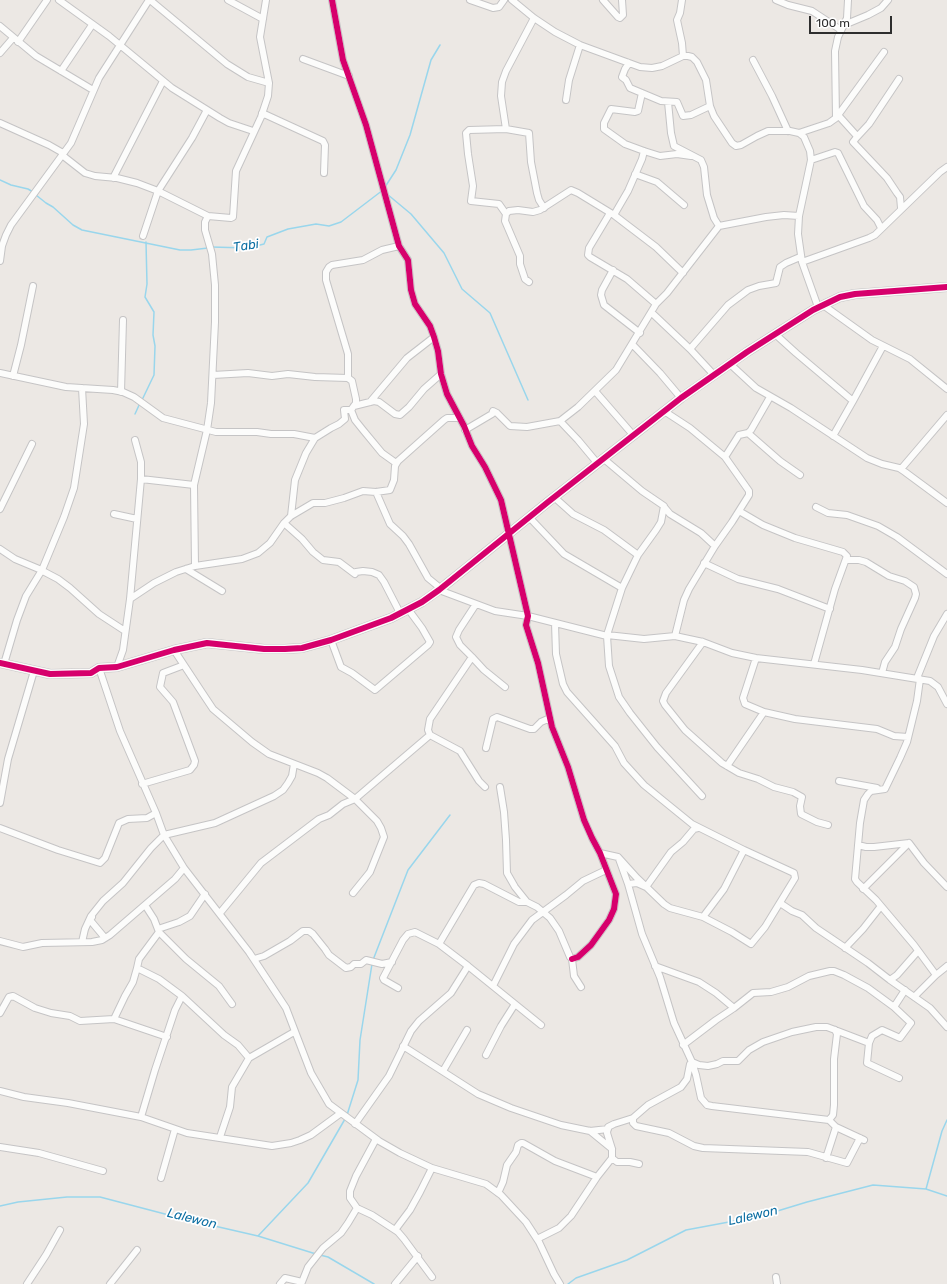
<!DOCTYPE html>
<html>
<head>
<meta charset="utf-8">
<style>
	body { margin:0 }
	#map { position:relative; width:947px; height:1284px; overflow:hidden; background:#ece8e4; font-family:Rubik,sans-serif }
	canvas { display:block }
	.scale { position:absolute; left:809px; top:16px; width:83px; height:18px; box-sizing:border-box; border:2px solid #2e2e2e; border-top:0; padding-left:5px; font-size:12px; line-height:14px; white-space:nowrap; color:#2e2e2e; -webkit-text-stroke:3px #fff; paint-order:stroke }
</style>
</head>
<body>
<div id="map">
<canvas width="947" height="1284"></canvas>
<div class="scale">100 m</div>
</div>
<script>
const c = document.querySelector('canvas').getContext('2d');
c.lineJoin = 'round';
const toPath = rows => new Path2D(rows.map(r => 'M' + r).join(''));
function strokePath(path, color, width, dash) { c.strokeStyle = color; c.lineWidth = width; c.lineCap = dash ? 'butt' : 'round'; c.setLineDash(dash || []); c.stroke(path); }
function write(font, color, halo, rows, align = 'center') {
  c.font = font + ' Rubik,sans-serif'; c.lineWidth = 3.5; c.setLineDash([]); c.textBaseline = 'middle'; c.strokeStyle = halo; c.fillStyle = color; for (const [text, x, y, turn = 0] of rows) {
    c.save(); c.translate(x, y); c.rotate((+turn || 0) * Math.PI / 180); c.textAlign = isNaN(turn) ? turn : align; if (halo) c.strokeText(text, 0, 0); c.fillText(text, 0, 0); c.restore();
  }
}
const stream = toPath([
	[0,180,11,185,28,189,33,192],
	[385,187,396,170,410,135,431,60,440,45],
	[387,194,411,214,444,253,462,289,490,313,528,400],
	[36,195,46,203,53,207,73,225,82,230,180,250,191,250,208,248],
	[211,247,248,248,264,244,267,237,288,229,316,224,329,226,341,222,383,190],
	[142,400,154,375,155,346,153,335,154,312,145,297,147,284,146,242],
	[135,414,140,403],
	[373,960,408,870,450,815],
	[347,1115,358,1080,360,1040,372,964],
	[926,1189,942,1131,947,1120],
	[0,1206,18,1202,67,1197,100,1197,184,1219,258,1236,316,1254],
	[258,1236,308,1183,345,1119],
	[320,1255,328,1257,374,1284],
	[568,1284,576,1278,627,1260,686,1230,761,1216,807,1202,873,1185,926,1189,947,1196]
]);
const street = toPath([
	[59,0,109,36,172,88,220,118,229,123,253,131],
	[150,0,227,64,248,77,269,83],
	[228,0,263,19],
	[332,0,343,60,366,125,399,246,408,260,411,290,415,304,430,326,434,337,438,351,441,374,447,394,464,426,472,446,485,467,501,500,528,616,526,625,538,663,552,727,568,767,584,820,592,838,600,853,616,894,614,909,609,920,591,945,578,957,572,959],
	[470,0,493,8,499,7,504,0],
	[512,0,534,18,555,32,580,45,640,67,652,68,662,66,683,56,688,56,692,57,697,62,706,80,710,106,714,116,732,143,736,146,741,145,757,136,768,131,790,131,799,133,804,137,810,151,811,160,799,216,798,234,802,262,818,307],
	[603,0,618,17,620,18,623,15,622,0],
	[682,0,680,13,677,20,682,43,683,56],
	[776,0,788,5,812,11,841,30],
	[844,25,868,15,881,8,888,0],
	[0,26,36,56,93,90],
	[18,42,47,0],
	[0,53,13,38],
	[303,59,349,76],
	[753,60,772,96,788,131],
	[629,63,625,69,622,77,626,80,630,88,661,101,677,102,683,116,691,115,710,106],
	[61,71,92,25],
	[642,93,638,111,635,112,611,109,604,123,604,129,625,144,644,151,660,156,677,154,691,156],
	[566,100,569,80,580,45],
	[668,102,671,133,674,146,701,160,704,167,707,195,714,218,719,226,766,217,784,215,799,216],
	[262,113,323,141,325,145,324,173],
	[838,115,856,135,857,137,853,142,887,178,897,193,900,197,901,208],
	[836,118,835,51,838,37,847,18,848,0],
	[0,123,49,145,63,153],
	[506,129,501,96,502,82,506,71,534,18],
	[799,133,829,123,836,118,884,52],
	[857,137,869,124,899,79],
	[62,155,85,173,95,176,117,178,137,183,158,191,208,216],
	[811,160,835,152,838,153,864,206,877,220,881,228],
	[635,174,657,182,684,205],
	[113,178,163,81],
	[610,213,589,248,588,255,590,257,627,279,656,304],
	[506,214,499,204,471,201,473,186,468,154,466,133,469,130,506,129,529,133,531,162,537,193,539,200,544,208],
	[614,215,628,191,642,159,644,151],
	[143,236,158,191,192,138,207,110],
	[0,261,2,246,6,235,11,225,71,143,99,78,149,0],
	[802,262,869,238,875,235,940,172,947,167],
	[613,270,602,290,601,295,604,305,640,333],
	[529,282,525,279,520,264,520,256,505,221,506,214,509,211,518,210,533,212,540,210,571,190,578,193,614,215,656,247,683,273],
	[823,305,872,340,910,359,947,389],
	[652,313,690,349,714,375],
	[775,334,796,353,853,401],
	[632,344,660,373,681,398],
	[690,349,728,305,748,290,759,286,776,283,780,267,786,263,800,257],
	[730,364,756,388,791,408,867,458,882,464,899,468,905,472,947,503],
	[0,373,66,387,113,390,123,392,134,397,163,418,216,432,257,432,271,434,294,434,315,438],
	[213,375,248,373,272,376,288,374,315,377,348,378,352,381,356,399,356,403,351,410],
	[13,376,21,345,33,286],
	[348,378,348,354,326,280,326,272,329,267,332,265,363,260,382,250,399,246],
	[595,391,634,436],
	[121,392,123,320],
	[370,402,407,358,434,337],
	[354,406,374,401,379,402,395,414,400,415,409,407,424,389,441,374],
	[664,411,690,428,725,457,749,491,749,495,732,522,715,546,689,589,684,600,675,636],
	[560,421,578,440,598,464],
	[465,430,492,414,493,411,497,413,510,426,527,427,560,421,578,407,616,370,656,304,667,293,719,226],
	[748,433,780,461,800,475],
	[833,436,853,401,883,346],
	[135,440,141,462,141,479],
	[725,457,739,435,748,433,751,430,770,397],
	[901,469,947,415],
	[376,492,390,524,403,536,409,544,428,578,439,587,439,590,495,611,528,616,607,636,607,635,644,639,675,636,703,642,732,653,756,658,862,670,930,681,938,687,947,704],
	[554,497,573,514,604,530,638,555,656,530,661,522,664,506,642,491,604,459],
	[816,507,828,513,847,515,878,526,897,537,947,574],
	[665,508,670,514,701,533,715,546],
	[0,509,32,444],
	[739,511,763,525,795,538,843,552,847,556,835,589,814,664],
	[114,514,137,519],
	[291,516,295,480,306,453,315,438,331,428,339,424,345,419,344,410,351,410,355,420,363,430,382,453,396,463],
	[529,517,564,554,622,588],
	[284,523,302,539,313,552,323,560,339,562,355,574,356,572,363,571,372,572,379,575,384,582,400,613],
	[0,549,15,559,39,569,58,579,70,588,99,614,125,631],
	[847,560,859,560,866,562,889,576,905,581,914,587,916,594,915,598,901,629,895,647,885,662,882,673],
	[704,563,738,579,778,589,830,609],
	[195,566,242,559,258,553,270,543,284,523,291,516,313,503,325,503,344,498,363,491,376,492,390,490,394,480,395,466,398,461,444,420,447,418,459,418],
	[186,569,222,591],
	[130,599,141,479,194,485],
	[476,604,459,630,456,637,460,645,472,657,484,670,505,687],
	[555,623,556,654,563,684,567,692,615,746,624,763,644,785,692,824,744,850],
	[607,635,622,588,638,555],
	[607,636,609,666,619,697,630,713,657,747,702,796],
	[331,640,341,667,352,673,375,690,428,645,430,642,422,628,408,609],
	[703,642,666,693,663,701,665,705,685,730,722,763,739,773,758,779,774,787,793,792,802,797,800,806,801,814,817,822,828,825],
	[174,650,203,694,213,709,252,742,269,754,318,773,327,778,355,799,430,735,428,730,430,719,472,657],
	[756,658,743,698,745,704,764,712,795,719,877,729,894,736,908,737],
	[4,664,17,620,26,596,42,570,64,517,74,488,84,424,82,388],
	[117,667,123,650,130,599,154,583,176,572,195,566,194,485,207,430,211,403,215,322,215,285,212,254,205,230,205,222,208,216,231,218,233,217,236,171,261,117,268,96,269,83,260,37,266,0],
	[99,668,120,731,156,813,164,835,184,868,249,952,286,1008,311,1073,329,1104,379,1141,400,1153,432,1168,486,1184,501,1195,526,1222,539,1242,554,1274,560,1284],
	[917,678,934,636,947,614],
	[920,679,917,701,907,742,900,758,885,789,871,791,868,794,864,800,860,823,855,879,857,882,876,900,914,945,936,975,947,966],
	[430,735,460,751,479,781,485,787],
	[486,748,493,719,497,717,530,729,534,729,541,722,550,718],
	[727,766,764,712],
	[839,781,877,788],
	[142,784,190,770,194,765,195,761,173,702,160,687,163,673,184,665],
	[500,787,504,812,506,840,507,873,515,887,527,902],
	[0,803,8,759,34,671],
	[0,828,58,850,100,863,105,858,119,823,128,819,147,818,156,813],
	[858,845,866,847,874,847,909,843,924,863,947,887],
	[600,853,618,857,637,878,664,904,670,908,703,917,732,932,751,944,765,927,795,878,794,873,744,850,724,889,703,917],
	[628,884,637,883,646,887,671,852,683,842,694,829,698,828],
	[863,889,909,843],
	[780,903,792,911,802,915,816,928,868,963,890,980],
	[145,905,154,919,159,932,139,959,137,968,159,979,182,996,224,1035,238,1045,249,1058,294,1032],
	[220,913,261,863,319,819,329,815,343,804,355,799,377,821,381,828,384,837,370,872,353,893],
	[92,917,90,920,105,938],
	[158,929,179,922,190,916,205,894],
	[159,932,186,959,219,986,232,1004],
	[0,941,23,947,42,943,92,942,102,940,110,935,175,879,184,868],
	[82,942,85,929,91,916,103,901,123,883,151,848,164,835,215,823,274,796,283,790,288,783,292,776,294,764],
	[439,944,474,885,479,883,484,884,519,902,527,902,537,907,550,918,559,931,570,957,572,959,574,976,581,987],
	[845,948,863,929,881,906],
	[918,951,897,975,890,980,930,1008,947,1027],
	[254,959,264,956,290,941,303,931,309,931,313,934,325,949,329,955,346,968,351,967,354,964,361,964,366,960,382,964,392,962],
	[655,966,699,982,716,993,734,1008,753,993,771,992,788,987,809,976,830,971,834,971,844,975,868,988,894,1007,905,990],
	[493,986,514,944,532,920,566,895,583,881,606,870],
	[398,988,384,980,383,978,403,940,408,934,415,932,439,944,468,966,541,1025],
	[914,997,936,975],
	[0,1013,9,997,13,996,35,1008,51,1013,70,1016,80,1021,114,1019,167,1037],
	[114,1019,125,996,133,982,137,968],
	[835,1030,837,1034,834,1059,834,1105,833,1115,829,1120,712,1106,707,1105,701,1098,696,1075,692,1062,699,1065,708,1066,717,1064,723,1061,738,1061,749,1050,763,1042,792,1032,816,1027,827,1027,835,1030,869,1043,867,1063,899,1078],
	[869,1043,872,1036,882,1030,900,1038,911,1023,894,1007],
	[683,1045,716,1020,734,1008],
	[403,1046,478,1094,511,1108,561,1125,590,1131,608,1129],
	[486,1055,501,1026,515,1004],
	[443,1071,467,1030],
	[0,1091,24,1097,68,1103,141,1117,187,1133,272,1146,291,1143,300,1140,311,1135,341,1113],
	[141,1117,155,1070,175,1010,182,996],
	[633,1118,633,1123,636,1126,669,1133,694,1146,703,1148,808,1152,847,1163,860,1138],
	[829,1120,836,1127,864,1140],
	[355,1124,389,1076,411,1031,419,1021,451,993,468,966],
	[590,1131,612,1149],
	[220,1137,230,1107,232,1087,249,1058],
	[0,1147,39,1153,103,1171],
	[612,1158,612,1149,607,1133,608,1127,614,1124,633,1118,648,1105,681,1087,687,1079,690,1064,692,1062,674,1023,660,977,642,934,628,884,619,859],
	[826,1158,836,1127],
	[161,1178,175,1129],
	[498,1193,503,1182,507,1165,516,1152,518,1145,521,1143,523,1143,555,1161,597,1177],
	[357,1208,372,1215,398,1232,404,1239,432,1277],
	[395,1230,410,1210,420,1192,432,1168],
	[537,1239,559,1228,571,1216,597,1177,612,1158,617,1162,630,1162,639,1164],
	[776,1277,777,1284],
	[27,1284,46,1255,60,1230],
	[110,1284,137,1250],
	[280,1284,285,1278,302,1282,308,1267,323,1248,341,1233,348,1223,357,1208,350,1198,350,1191,356,1176,376,1139],
	[395,1284,418,1256]
]);
const secondary = toPath([
	[0,663,50,674,91,673,99,668,117,667,174,650,207,643,264,649,285,649,302,648,331,640,391,618,422,602,439,590,548,502,681,398,747,352,813,310,840,297,855,294,947,287]
]);
const cycleway = toPath([
	[332,0,343,60,366,125,399,246,408,260,411,290,415,304,430,326,434,337,438,351,441,374,447,394,464,426,472,446,485,467,501,500,528,616,526,625,538,663,552,727,568,767,584,820,592,838,600,853,616,894,614,909,609,920,591,945,578,957,572,959],
	[0,663,50,674,91,673,99,668,117,667,174,650,207,643,264,649,285,649,302,648,331,640,391,618,422,602,439,590,548,502,681,398,747,352,813,310,840,297,855,294,947,287]
]);
const waterNames = [
	["Tabi",246,246,-9],
	["Lalewon",753,1216,-13],
	["Lalewon",192,1219,14]
];
strokePath(stream, '#99d6ec', 1.5);
strokePath(street, '#c5c4c5', 8);
strokePath(secondary, '#c5c4c5', 10);
strokePath(street, '#fcfcfb', 6);
strokePath(secondary, '#fcfcfb', 9);
strokePath(cycleway, '#d6006c', 6);
write('italic 13px', '#0d6fa3', '#fff', waterNames);
</script>
</body>
</html>
